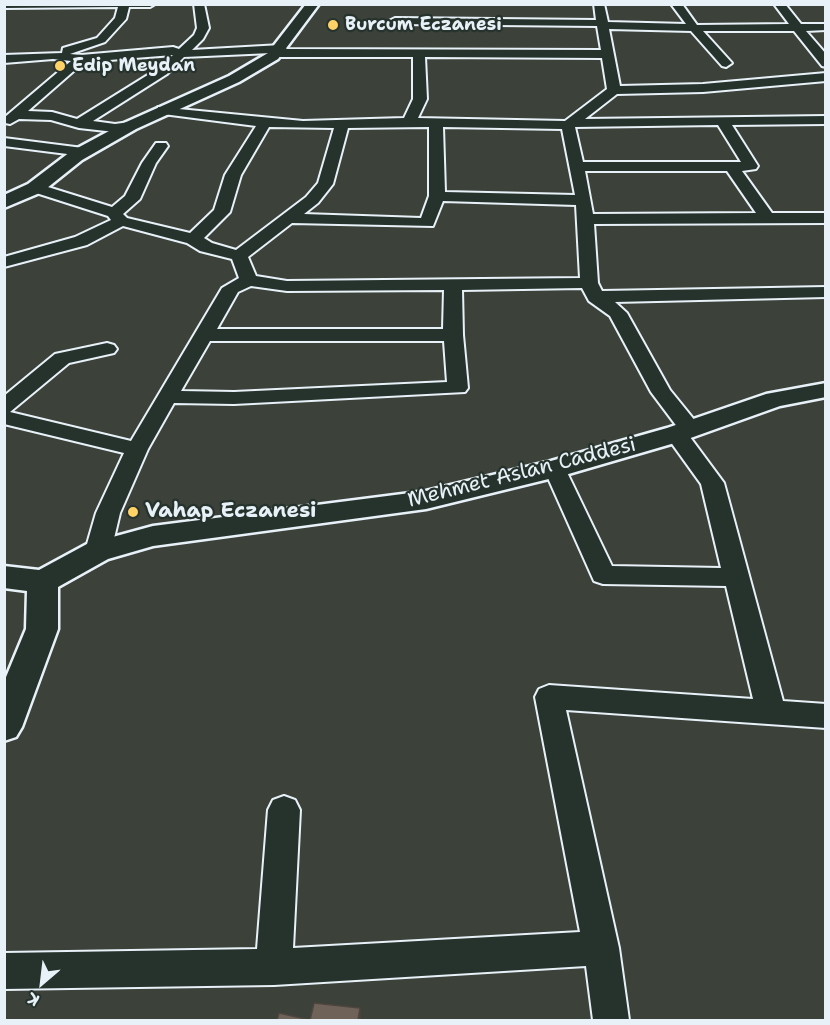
<!DOCTYPE html>
<html>
<head>
<meta charset="utf-8">
<style>
	body { margin:0 }
	#map { position:relative; width:830px; height:1025px; overflow:hidden; background:#3c413a; font-family:"Shantell Sans",sans-serif }
	canvas { display:block }
	.frame { position:absolute; inset:0; border:6px solid #e8f1f8; pointer-events:none }
	.north { position:absolute; left:12px; top:953px; width:60px; height:60px; -webkit-text-stroke:4px #26332d; paint-order:stroke; rotate:208deg; font-size:16px; font-weight:700; line-height:24px; text-align:center; color:#e8f1f8 }
	.north::after { content:''; display:block; margin:auto; width:21px; height:27px; background:#e8f1f8; clip-path:polygon(50% 0,100% 100%,50% 72%,0 100%) }
</style>
</head>
<body>
<div id="map">
<canvas width="830" height="1025"></canvas>
<div class="frame"></div>
<div class="north">K</div>
</div>
<script>
const c = document.querySelector('canvas').getContext('2d');
c.lineJoin = 'round';
const toPath = rows => new Path2D(rows.map(r => 'M' + r).join(''));
function strokePath(path, color, width, dash) { c.strokeStyle = color; c.lineWidth = width; c.lineCap = dash ? 'butt' : 'round'; c.setLineDash(dash || []); c.stroke(path); }
function fillPath(path, color) { c.fillStyle = color; c.fill(path, 'evenodd'); }
function write(font, color, halo, rows, align = 'center') {
  c.font = font + ' "Shantell Sans",sans-serif'; c.lineWidth = 4.5; c.setLineDash([]); c.textBaseline = 'middle'; c.strokeStyle = halo; c.fillStyle = color; for (const [text, x, y, turn = 0] of rows) {
    c.save(); c.translate(x, y); c.rotate((+turn || 0) * Math.PI / 180); c.textAlign = isNaN(turn) ? turn : align; if (halo) c.strokeText(text, 0, 0); c.fillText(text, 0, 0); c.restore();
  }
}
const minor = toPath([
	[4,4,155,4,150,7,129,7,126,19,105,42,70,54,81,55,173,47,179,49,194,35,197,28,194,4,204,4,209,28,203,39,192,50,281,45,287,49,601,50,597,26,395,24,389,21,395,18,596,20,594,4,604,4,608,22,686,24,671,4,682,4,697,25,789,24,774,4,785,4,801,24,826,24,826,30,806,31,826,54,826,67,822,66,794,31,703,31,732,63,726,67,722,66,691,31,609,29,620,86,703,84,826,73,826,81,703,92,617,94,585,119,826,116,826,124,732,125,758,166,756,169,742,171,772,213,826,213,826,223,594,224,598,283,602,291,826,287,826,297,615,302,627,313,670,390,700,427,697,432,687,433,724,483,783,701,826,704,826,728,566,710,619,948,629,1020,593,1020,586,966,274,985,4,989,4,953,257,949,268,810,273,800,284,796,295,800,300,810,293,948,580,932,535,697,539,689,549,685,753,699,726,586,603,584,594,581,544,469,547,464,555,462,563,464,612,566,721,568,701,484,665,434,668,429,678,428,651,392,610,316,589,301,582,288,462,290,463,335,468,388,465,392,234,404,174,403,148,449,120,513,111,551,107,557,98,560,89,557,85,551,96,513,124,453,4,424,4,396,55,354,107,343,114,345,117,349,114,353,69,363,10,412,131,441,222,288,239,278,232,259,200,251,187,243,123,226,87,245,4,267,4,257,75,237,111,220,108,216,30,191,27,188,35,183,112,207,125,196,142,163,156,143,166,143,168,146,156,163,140,199,123,214,127,218,190,233,214,210,225,175,256,126,163,114,158,113,158,107,303,121,404,118,413,99,413,57,277,57,271,53,184,57,167,74,93,121,115,124,130,122,137,126,135,129,115,132,79,128,51,120,19,119,10,124,5,123,5,117,71,61,53,59,4,63,4,55,62,53,63,48,97,38,115,18,118,7,4,8,4,4],
	[173,55,159,68,77,119,52,112,28,111,84,62,173,55],
	[425,57,602,58,607,89,565,121,418,118,427,99,425,57],
	[718,125,741,162,583,162,575,127,718,125],
	[269,127,334,128,318,183,306,197,236,250,212,243,204,238,230,212,241,175,269,127],
	[429,127,429,196,421,218,304,214,318,203,333,184,348,128,429,127],
	[443,127,562,129,575,195,445,192,443,127],
	[585,171,727,171,756,213,593,214,585,171],
	[443,201,576,205,580,278,287,281,256,276,248,257,292,223,433,226,443,201],
	[251,286,287,291,444,290,443,329,217,329,238,292,251,286],
	[210,341,444,341,447,382,234,392,181,391,210,341],
	[4,138,83,148,90,152,83,156,4,146,4,138]
]);
const tertiary = toPath([
	[306,4,319,4,278,59,239,82,136,129,82,160,42,192,4,208,4,195,28,184,70,152,124,123,229,76,268,53,306,4],
	[826,383,826,397,780,406,685,440,565,475,426,509,153,546,108,559,58,587,58,629,22,727,16,737,4,741,4,682,26,629,27,591,4,588,4,566,39,570,87,544,153,526,426,491,551,461,667,428,766,394,826,383]
]);
const shadedWall = toPath([
	[360,1008,361,1020,358,1020]
]);
const building = toPath([
	[314,1003,360,1008,358,1020,277,1020,279,1013,310,1020,314,1003]
]);
const markers = [
	[333,25,6,"#ffd166"],
	[60,66,6,"#ffd166"],
	[133,512,6,"#ffd166"]
];
const farPoinames = [
	["Burcum Eczanesi",345,25],
	["Edip Meydan",72,66]
];
const streetNames = [
	["Mehmet Aslan Caddesi",522,473,-14]
];
const poiNames = [
	["Vahap Eczanesi",145,512]
];
strokePath(minor, '#e8f1f8', 4);
strokePath(tertiary, '#e8f1f8', 5);
fillPath(minor, '#26332d');
fillPath(tertiary, '#26332d');
fillPath(shadedWall, '#4d453e');
fillPath(building, '#6e6259');
strokePath(building, '#4d453e', 1.5);
for (const [x, y, r, color] of markers) { const dot = new Path2D(); dot.arc(x, y, r, 0, 2 * Math.PI); c.fillStyle = color; c.fill(dot); strokePath(dot, '#26332d', 2); }
write('bold 18px', '#e8f1f8', '#26332d', farPoinames, 'left');
write('21px', '#e8f1f8', '#26332d', streetNames);
write('bold 21px', '#e8f1f8', '#26332d', poiNames, 'left');
</script>
</body>
</html>
